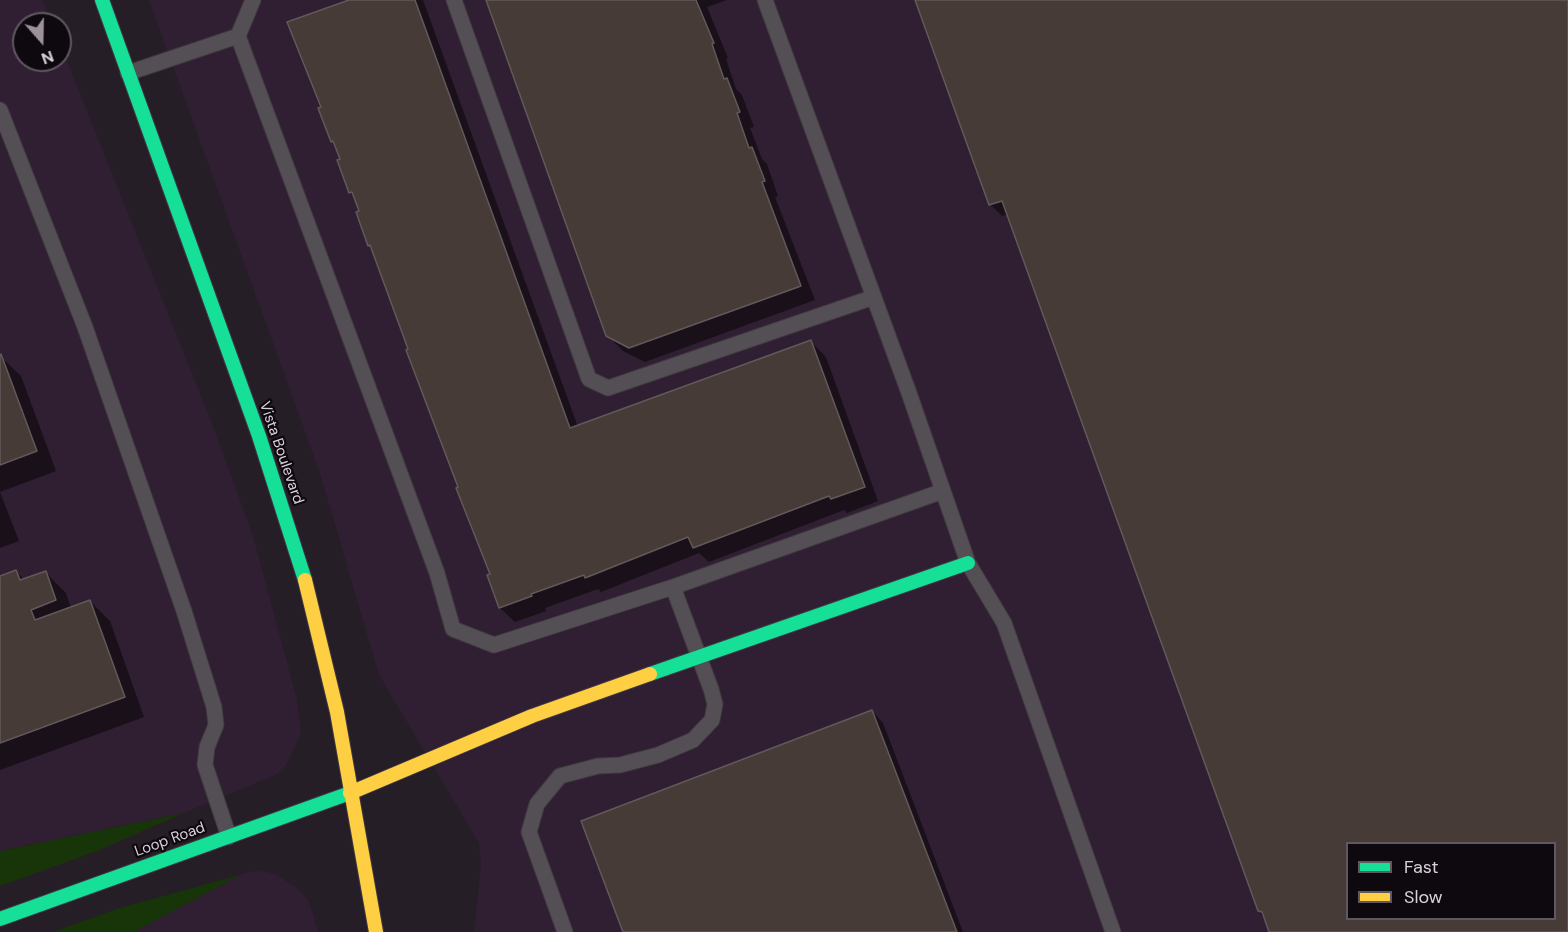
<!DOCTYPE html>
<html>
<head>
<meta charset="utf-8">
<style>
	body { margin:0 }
	#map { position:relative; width:1568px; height:932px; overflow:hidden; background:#261e27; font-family:"DM Sans",sans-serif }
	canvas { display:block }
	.legend { position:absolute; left:1346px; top:842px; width:210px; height:78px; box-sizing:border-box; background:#0e080f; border:2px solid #605861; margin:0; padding:8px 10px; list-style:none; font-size:18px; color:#dad0db }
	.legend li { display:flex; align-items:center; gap:12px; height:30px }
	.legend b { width:30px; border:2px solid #605861 }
	.north { position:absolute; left:12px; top:12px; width:60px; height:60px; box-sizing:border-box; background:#0e080f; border:2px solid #605861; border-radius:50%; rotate:160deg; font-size:16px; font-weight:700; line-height:24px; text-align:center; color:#dad0db }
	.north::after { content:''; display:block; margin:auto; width:21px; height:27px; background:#9b929c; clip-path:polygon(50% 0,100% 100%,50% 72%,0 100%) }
</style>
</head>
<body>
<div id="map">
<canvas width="1568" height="932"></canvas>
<ul class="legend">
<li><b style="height:8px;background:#16e098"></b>Fast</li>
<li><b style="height:8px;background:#ffcf43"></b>Slow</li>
</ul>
<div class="north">N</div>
</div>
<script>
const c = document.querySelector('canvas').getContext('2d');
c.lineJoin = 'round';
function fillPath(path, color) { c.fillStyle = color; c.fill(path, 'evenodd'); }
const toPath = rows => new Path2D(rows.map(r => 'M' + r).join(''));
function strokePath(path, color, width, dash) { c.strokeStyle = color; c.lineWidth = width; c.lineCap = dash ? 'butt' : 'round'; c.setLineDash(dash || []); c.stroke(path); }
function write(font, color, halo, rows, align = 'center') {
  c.font = font + ' "DM Sans",sans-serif'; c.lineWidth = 4.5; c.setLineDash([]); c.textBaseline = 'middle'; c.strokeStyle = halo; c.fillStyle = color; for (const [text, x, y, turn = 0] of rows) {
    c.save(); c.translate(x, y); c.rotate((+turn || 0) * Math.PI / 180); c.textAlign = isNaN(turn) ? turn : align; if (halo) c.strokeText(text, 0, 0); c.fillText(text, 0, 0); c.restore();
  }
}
const built = toPath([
	[0,0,43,0,52,24,24,24,24,60,60,60,60,43,212,423,253,536,297,700,301,733,287,764,277,774,184,813,0,851],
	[149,0,1568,0,1568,932,474,932,481,865,479,843,379,675,320,473],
	[1348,844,1554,844,1554,918,1348,918],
	[259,870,275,874,297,888,309,901,318,932,134,932,242,874]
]);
const green = toPath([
	[184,813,97,851,0,886,0,851],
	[242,874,134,932,53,932,117,909]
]);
const shadow = toPath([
	[353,0,423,0,578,427,811,342,826,357,878,501,847,513,844,510,709,562,699,553,601,592,598,589,545,608,546,611,515,622,500,608,489,576,492,575,383,282,385,281,374,249,369,245,355,197,350,192,342,160,332,141,305,59],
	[488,0,727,0,707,7,728,58,726,59,736,89,742,95,754,127,750,128,762,159,767,164,778,196,775,197,815,300,645,362,623,351,608,336],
	[918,0,1568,0,1568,932,1270,932,1259,910,1008,214,1002,216,990,204],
	[1348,844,1554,844,1554,918,1348,918],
	[0,356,21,376,56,471,0,492],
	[0,492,19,541,0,548],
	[16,572,25,580,46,573,66,593,71,608,90,601,110,621,144,717,0,770,0,578],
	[872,711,883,723,963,932,625,932]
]);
const building = toPath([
	[349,0,415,0,570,428,811,340,865,487,831,499,829,496,693,548,688,537,585,578,584,575,531,594,532,596,499,608,487,575,490,574,456,488,458,487,406,350,408,349,370,245,368,246,356,212,359,211,352,192,349,193,337,160,340,159,333,141,331,142,318,108,321,107,287,22,349,0],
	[486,0,696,0,714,43,712,44,724,79,727,78,740,112,737,113,749,148,752,147,765,181,762,182,801,286,629,348,606,336,486,0],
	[915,0,1568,0,1568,932,1269,932,1262,912,1258,911,1002,201,989,205,915,0],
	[1348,844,1554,844,1554,918,1348,918,1348,844],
	[1,354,37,451,0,465,0,355,1,354],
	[16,570,20,580,46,571,56,600,31,610,35,620,90,600,125,697,0,743,0,576,16,570],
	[872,710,957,932,623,932,581,821,872,710]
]);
const lane = toPath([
	[253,0,238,36,437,573,453,629,494,645,673,587,711,689,715,704,712,720,693,740,658,755,620,765,598,766,560,776,537,804,529,832,565,932],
	[454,0,589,379,608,388,874,297],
	[765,0,909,393,968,563,1004,623,1113,932],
	[128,73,238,36],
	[0,110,85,327,184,611,214,707,216,725,207,747,205,765,229,837],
	[673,587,943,491]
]);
const fast = toPath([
	[102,0,259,436,305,580],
	[650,674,968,563],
	[0,919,350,793]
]);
const slow = toPath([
	[305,580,337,712,376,932],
	[350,793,532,716,650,674]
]);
const streetNames = [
	["Vista Boulevard",281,453,71],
	["Loop Road",170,840,-20]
];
fillPath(built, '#301e32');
fillPath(green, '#173508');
fillPath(shadow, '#0007');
fillPath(building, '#473b37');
strokePath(building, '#61595a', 1.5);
strokePath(lane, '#403940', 17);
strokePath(fast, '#403940', 16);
strokePath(slow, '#403940', 16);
strokePath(lane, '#544e55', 15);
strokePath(fast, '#16e098', 14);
strokePath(slow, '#ffcf43', 14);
write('15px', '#dad0db', '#0e080f', streetNames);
</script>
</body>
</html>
